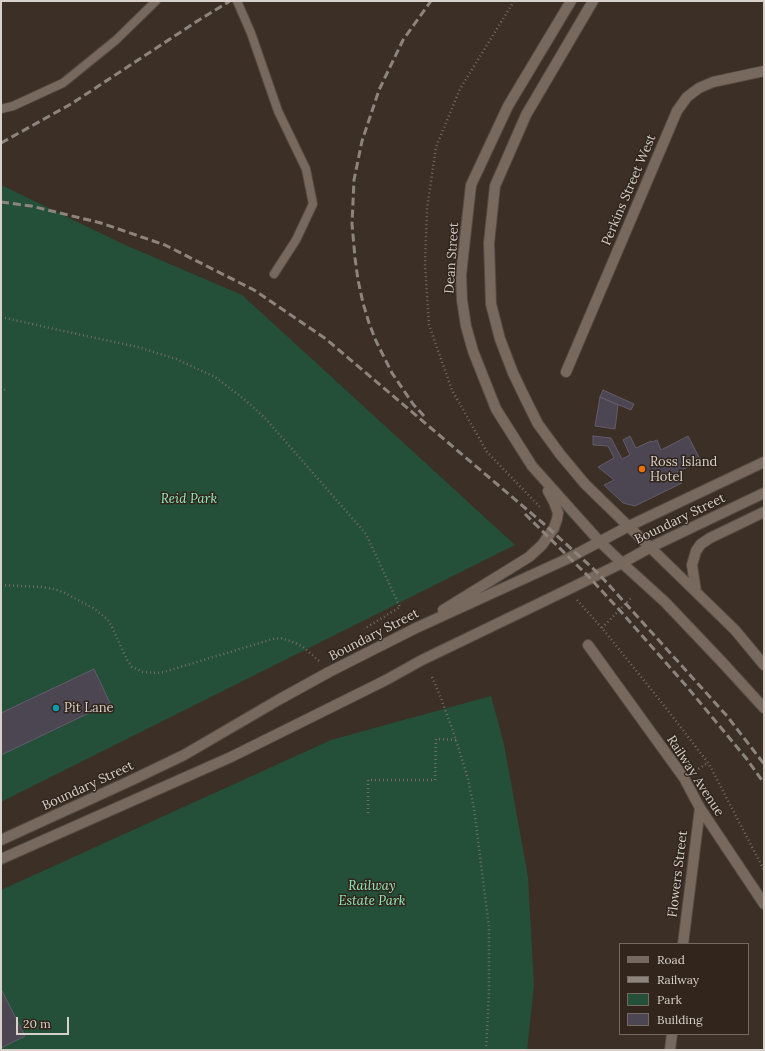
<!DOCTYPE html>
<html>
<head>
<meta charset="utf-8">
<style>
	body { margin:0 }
	#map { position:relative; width:765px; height:1051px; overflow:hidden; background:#3b2f26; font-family:Lora,serif }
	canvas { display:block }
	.frame { position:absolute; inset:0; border:2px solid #d8d1cb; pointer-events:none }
	.legend { position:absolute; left:619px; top:943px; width:130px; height:92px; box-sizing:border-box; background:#31251c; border:1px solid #746a62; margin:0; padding:5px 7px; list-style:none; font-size:12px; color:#d8d1cb }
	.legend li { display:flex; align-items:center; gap:8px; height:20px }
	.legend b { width:20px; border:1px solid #746a62 }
	.scale { position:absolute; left:16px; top:1017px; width:53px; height:18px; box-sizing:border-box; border:2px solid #d8d1cb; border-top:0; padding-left:5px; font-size:12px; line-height:14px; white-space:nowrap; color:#d8d1cb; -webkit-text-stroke:3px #31251c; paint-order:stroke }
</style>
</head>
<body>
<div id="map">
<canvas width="765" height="1051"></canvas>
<div class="frame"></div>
<ul class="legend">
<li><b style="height:5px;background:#77695e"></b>Road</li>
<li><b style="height:5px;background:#8d847c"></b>Railway</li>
<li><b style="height:11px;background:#24503a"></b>Park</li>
<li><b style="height:11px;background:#4c4552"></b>Building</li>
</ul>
<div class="scale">20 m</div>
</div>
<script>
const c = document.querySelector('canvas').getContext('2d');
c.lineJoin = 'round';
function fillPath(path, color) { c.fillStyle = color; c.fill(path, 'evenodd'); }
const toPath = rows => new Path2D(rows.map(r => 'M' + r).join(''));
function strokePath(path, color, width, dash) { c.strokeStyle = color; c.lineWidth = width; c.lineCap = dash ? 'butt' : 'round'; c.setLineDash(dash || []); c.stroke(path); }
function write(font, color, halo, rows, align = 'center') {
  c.font = font + ' Lora,serif'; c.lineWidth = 3; c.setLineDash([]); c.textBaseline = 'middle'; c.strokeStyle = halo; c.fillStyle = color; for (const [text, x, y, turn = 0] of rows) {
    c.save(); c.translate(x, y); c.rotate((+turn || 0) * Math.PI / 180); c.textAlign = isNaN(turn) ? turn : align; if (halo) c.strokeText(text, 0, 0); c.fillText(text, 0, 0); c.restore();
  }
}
const green = toPath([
	[1,185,123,244,242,295,515,545,1,802],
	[491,696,504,744,528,877,534,986,527,1050,1,1050,1,890,331,740]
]);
const building = toPath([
	[603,390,634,404,631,410,600,397,603,390],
	[600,397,618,405,615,429,595,426,600,397],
	[593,436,611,438,622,459,630,455,623,440,630,436,636,448,651,441,652,442,657,440,661,450,688,436,701,461,677,472,682,483,635,506,623,503,604,485,614,480,598,467,614,458,608,446,593,445,593,436],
	[94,669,110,703,1,755,1,713,94,669],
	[1,989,25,1036,1,1048,1,989]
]);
const path = toPath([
	[514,1,460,89,436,147,427,209,425,264,429,325,452,390,487,452,540,507],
	[1,317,77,334,138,347,176,359,215,377,244,399,265,418,366,534,400,607,364,629],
	[1,387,6,391],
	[1,585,42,587,54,589,63,592,93,608,101,614,108,620,112,627,127,660,132,667,143,672,157,673,164,672,273,639,281,638,296,643,303,647,319,661],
	[577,600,602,628,662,703,709,764,764,870],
	[602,628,631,598],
	[432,677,441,698,456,740,468,779,474,809,489,927,489,993,486,1050],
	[695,771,708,763],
	[368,813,368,780,435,780,436,739,456,740]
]);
const lane = toPath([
	[237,1,251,33,278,111,306,169,313,204,296,240,274,274],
	[1,109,13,106,63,83,116,40,156,1]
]);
const street = toPath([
	[588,645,684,778,700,808,764,904],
	[683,944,700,808],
	[670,1050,672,1034]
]);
const secondary = toPath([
	[571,1,508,106,471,185,461,275,462,300,466,326,473,351,496,409,532,466,600,542,622,563,665,602,722,662,764,708],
	[593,1,526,115,495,186,489,243,491,304,500,339,513,373,525,398,538,424,560,454,585,484,735,630,764,665],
	[566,372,677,111,687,97,699,88,713,82,764,71],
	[696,592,692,565,696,551,701,544,710,538,764,512],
	[443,610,529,557,542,545,554,528,557,519,558,513,554,502,548,491],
	[1,840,132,780,184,755,280,699,329,672,416,628,569,558,629,526,764,462],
	[1,859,231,757,386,680,422,660,567,590,622,563,651,547,764,493]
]);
const rail = toPath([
	[1,143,71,104,199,20,230,1],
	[1,202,31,206,101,223,165,245,254,290,326,339,544,524,599,574,727,716,764,764],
	[424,416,413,404,392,373,376,341,369,323,363,303,358,280,355,258,352,224,354,180,362,141,379,90,403,40,431,1],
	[525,514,590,578,624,615,688,688,746,758,764,783]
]);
const markers = [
	[642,469,4,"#e8710a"],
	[56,708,4,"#0f9aa8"]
];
const streetNames = [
	["Perkins Street West",629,190,-67],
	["Dean Street",452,258,-86],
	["Boundary Street",680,519,-26],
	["Boundary Street",374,635,-27],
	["Railway Avenue",695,776,57],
	["Boundary Street",88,786,-25],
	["Flowers Street",678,874,-83]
];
const poiNames = [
	["Ross Island",650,462],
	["Hotel",650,477],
	["Pit Lane",64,708]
];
const parkNames = [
	["Reid Park",189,499],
	["Railway",372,886],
	["Estate Park",372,901]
];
fillPath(green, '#24503a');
fillPath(building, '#4c4552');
strokePath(building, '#635b6a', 1);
strokePath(lane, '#554b43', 10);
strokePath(street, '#554b43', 12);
strokePath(secondary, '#554b43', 12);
strokePath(path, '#756b63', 2.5, [1, 3]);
strokePath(lane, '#77695e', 8);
strokePath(street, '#77695e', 10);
strokePath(secondary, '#77695e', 10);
strokePath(rail, '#8d847c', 3, [8, 4]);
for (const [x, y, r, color] of markers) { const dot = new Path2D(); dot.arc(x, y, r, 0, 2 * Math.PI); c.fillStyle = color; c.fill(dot); strokePath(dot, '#31251c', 1.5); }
write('13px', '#d8d1cb', '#31251c', streetNames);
write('13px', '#d8d1cb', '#31251c', poiNames, 'left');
write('italic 13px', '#93ebbc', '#31251c', parkNames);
</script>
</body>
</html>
